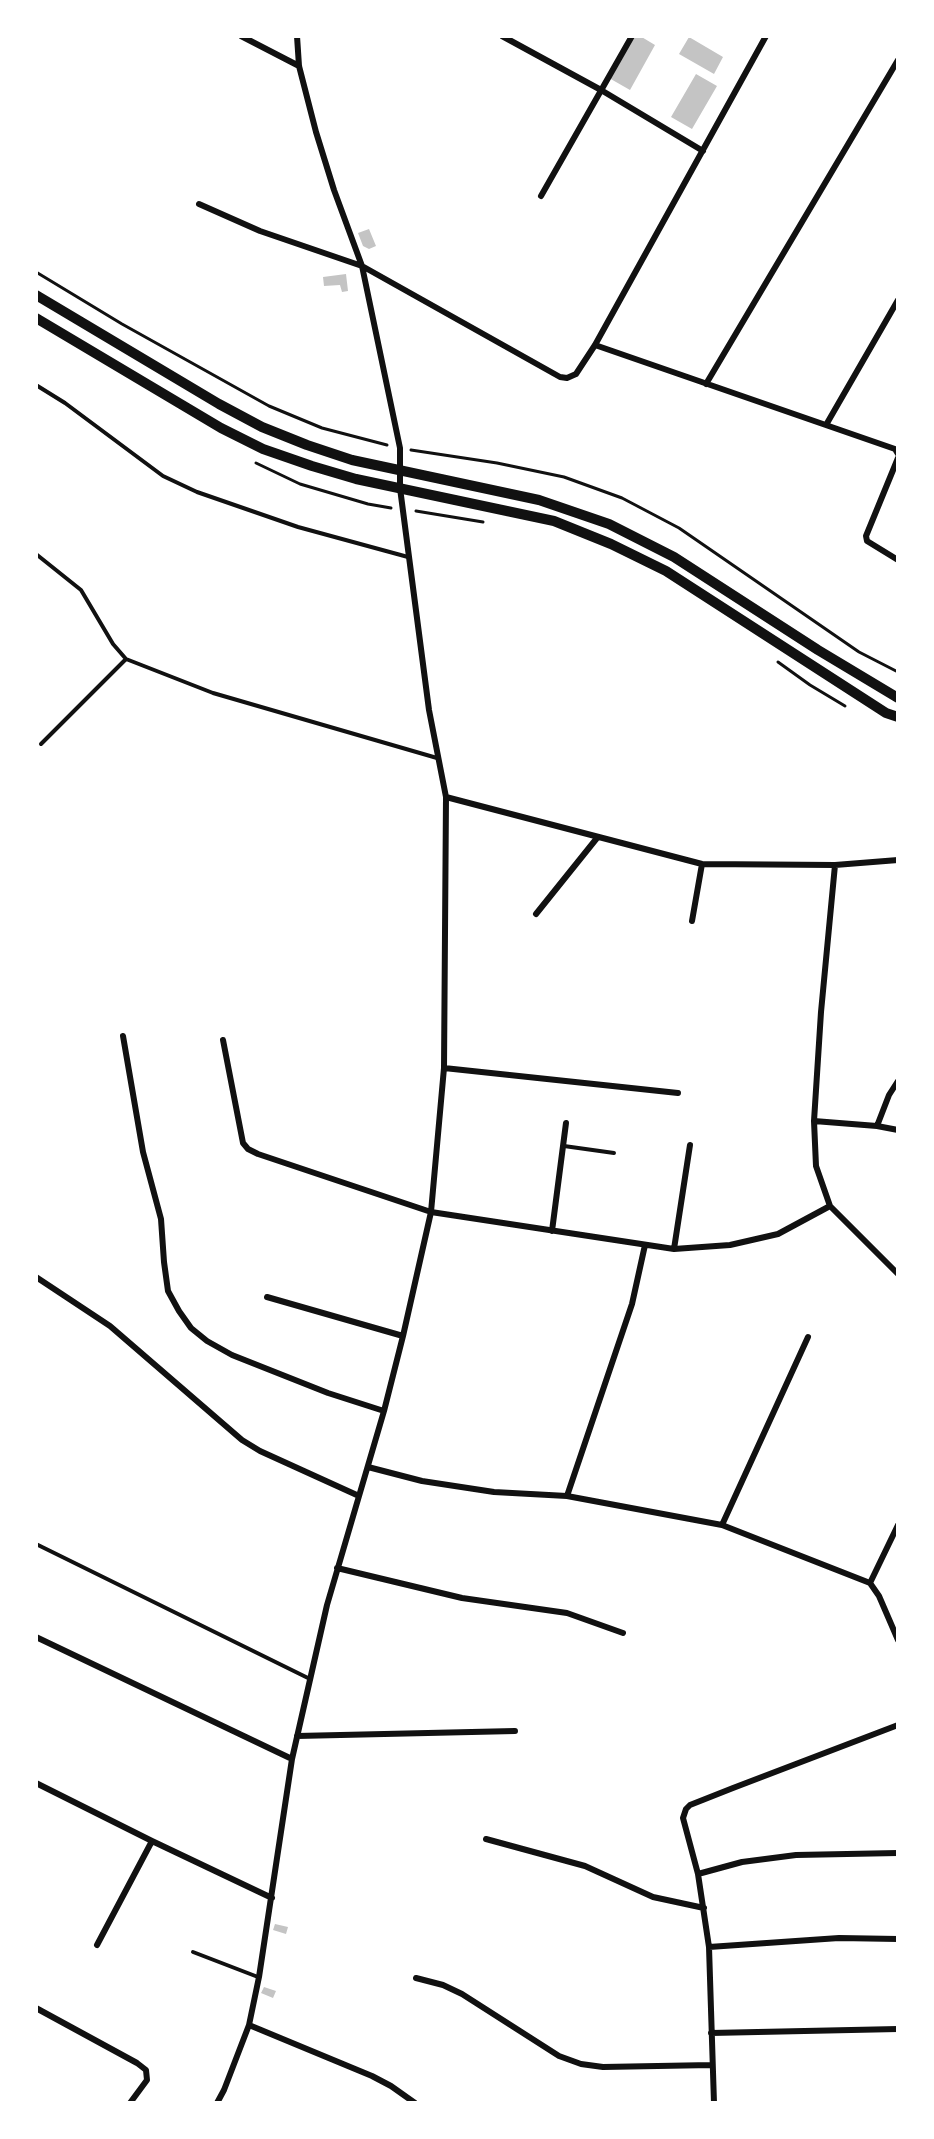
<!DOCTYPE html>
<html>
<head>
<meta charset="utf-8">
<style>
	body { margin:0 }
	#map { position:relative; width:934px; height:2139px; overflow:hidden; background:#fff; font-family:"Noto Sans",sans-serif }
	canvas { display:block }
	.frame { position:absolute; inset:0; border:38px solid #fff; pointer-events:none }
</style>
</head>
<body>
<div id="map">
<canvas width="934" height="2139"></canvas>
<div class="frame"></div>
</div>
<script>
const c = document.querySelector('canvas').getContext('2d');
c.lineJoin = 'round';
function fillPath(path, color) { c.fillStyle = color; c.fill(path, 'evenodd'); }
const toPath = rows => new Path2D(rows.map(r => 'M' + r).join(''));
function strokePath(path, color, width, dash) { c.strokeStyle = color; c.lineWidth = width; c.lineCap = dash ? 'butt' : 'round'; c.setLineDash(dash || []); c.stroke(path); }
const building = toPath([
	[633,36,640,36,655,45,630,90,609,78],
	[689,37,723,57,714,74,679,54],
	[696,74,717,86,692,129,671,117],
	[369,229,376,246,369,249,363,246,358,233],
	[346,274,348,291,342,292,340,285,324,286,323,277],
	[275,1924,288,1927,286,1934,273,1930],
	[264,1987,276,1991,273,1998,261,1993]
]);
const path = toPath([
	[36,272,122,324,269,406,322,428,387,445],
	[411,450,497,463,564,477,622,498,679,528,859,652,898,672],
	[256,463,300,484,368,504,391,508],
	[416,511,483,522],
	[778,662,810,685,845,706]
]);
const service = toPath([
	[36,385,65,403,163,476,197,492,298,527,408,557],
	[36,554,81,590,113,644,126,659,213,693,437,758],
	[41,744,126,659],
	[564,1146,614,1153],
	[36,1544,310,1679],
	[193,1952,258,1977]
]);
const minor = toPath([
	[241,36,299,66],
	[502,36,601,90,703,151],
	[541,196,632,36],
	[199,204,260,231,362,266,560,377,567,378,576,374,595,345,766,36],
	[595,345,895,449,898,454],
	[706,384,898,60],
	[826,425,898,300],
	[898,458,866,536,867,541,898,560],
	[446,797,702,864,835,865,898,860],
	[835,865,821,1012,814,1121,816,1166,830,1206,898,1274],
	[536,914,597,838],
	[692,921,702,864],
	[123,1036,143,1152,161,1219,164,1262,168,1291,179,1311,191,1328,207,1341,232,1355,328,1393,384,1411],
	[223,1040,243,1143,248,1149,258,1154,431,1212,674,1249,730,1245,778,1234,830,1206],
	[444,1068,678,1093],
	[814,1121,877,1126,898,1130],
	[877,1126,889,1095,898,1081],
	[552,1231,566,1123],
	[674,1249,690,1145],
	[36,1277,110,1326,242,1440,260,1451,359,1496],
	[267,1297,403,1336],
	[368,1467,422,1481,494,1492,567,1496,722,1525,870,1583,879,1596,898,1640],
	[567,1496,632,1304,645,1245],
	[722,1525,808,1337],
	[337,1568,462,1598,567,1613,623,1633],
	[870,1583,898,1525],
	[36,1637,292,1759],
	[297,1736,515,1731],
	[36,1783,152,1841,272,1898],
	[486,1839,585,1866,653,1897,704,1908],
	[698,1874,742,1862,796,1855,898,1853],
	[97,1945,152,1841],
	[709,1947,839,1938,898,1939],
	[416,1978,443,1985,462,1994,559,2056,581,2064,603,2067,712,2065],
	[36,2008,137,2063,146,2070,147,2080,130,2103],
	[249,2025,372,2076,391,2086,415,2103],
	[711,2033,898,2029],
	[217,2103,224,2090,249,2025,259,1977,292,1759,327,1605,384,1411,403,1336,431,1212,444,1068,446,797,429,710,400,488,400,448,362,266,334,190,316,132,299,66,297,36],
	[714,2103,709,1947,698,1874,683,1818,686,1809,690,1805,733,1788,898,1725]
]);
const tertiary = toPath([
	[36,295,219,404,262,427,307,445,352,460,539,500,609,524,674,557,818,650,898,698],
	[36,318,221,428,263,449,312,466,356,479,554,521,611,544,666,571,886,713,898,717]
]);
fillPath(building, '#c4c4c4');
strokePath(path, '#111', 3);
strokePath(service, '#111', 4);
strokePath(minor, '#111', 6);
strokePath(tertiary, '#111', 10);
</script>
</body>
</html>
